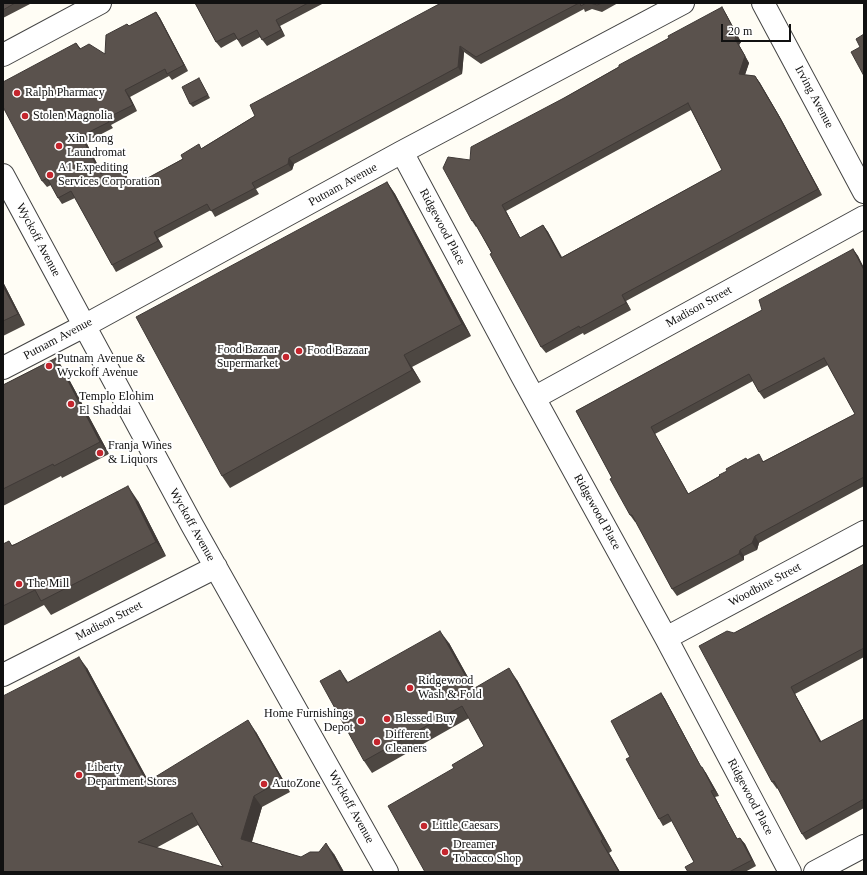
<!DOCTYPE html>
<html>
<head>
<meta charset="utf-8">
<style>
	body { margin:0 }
	#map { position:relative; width:867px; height:875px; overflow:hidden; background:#fffdf5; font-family:Georgia,serif }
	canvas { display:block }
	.frame { position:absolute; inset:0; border:4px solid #111; pointer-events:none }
	.scale { position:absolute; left:721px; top:24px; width:70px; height:18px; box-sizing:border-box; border:2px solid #111; border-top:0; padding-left:5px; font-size:12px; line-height:14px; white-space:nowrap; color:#111; -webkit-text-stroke:3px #fff; paint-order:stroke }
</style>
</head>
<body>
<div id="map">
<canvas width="867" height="875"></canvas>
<div class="frame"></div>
<div class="scale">20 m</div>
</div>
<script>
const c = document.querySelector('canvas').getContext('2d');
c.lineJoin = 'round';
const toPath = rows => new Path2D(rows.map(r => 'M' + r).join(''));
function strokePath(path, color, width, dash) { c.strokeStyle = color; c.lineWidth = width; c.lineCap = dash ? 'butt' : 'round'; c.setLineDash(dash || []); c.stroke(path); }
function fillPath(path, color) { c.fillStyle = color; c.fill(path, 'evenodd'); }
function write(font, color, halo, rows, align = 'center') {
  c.font = font + ' Georgia,serif'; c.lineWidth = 4; c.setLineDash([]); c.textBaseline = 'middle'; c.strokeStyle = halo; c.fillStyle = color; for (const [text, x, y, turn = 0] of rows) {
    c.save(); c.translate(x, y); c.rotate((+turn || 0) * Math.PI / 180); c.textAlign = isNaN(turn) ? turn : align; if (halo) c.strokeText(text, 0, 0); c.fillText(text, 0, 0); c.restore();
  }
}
const minor = toPath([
	[763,3,864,192],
	[3,55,100,3],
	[402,152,522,376,666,638,790,872],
	[3,175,192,525,387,872],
	[3,368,84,326,402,152,683,3],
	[534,398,864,217],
	[666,638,864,532],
	[3,675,216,567],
	[815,872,864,846]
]);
const wall = toPath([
	[3,3,29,3,30,4,3,18],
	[195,3,324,3,280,26,285,36,267,46,260,37,242,47,237,39,221,48,216,42],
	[441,3,618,3,602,12,592,9,585,12,584,9,481,64,464,52,462,74,294,164,292,170,256,189,259,194,215,217,211,210,158,238,163,247,116,272,112,265,75,198,62,204,58,198,51,185,47,187,42,181,76,43,81,49,105,54,129,26,156,12,160,18,188,71,172,80,169,76,130,97,137,111,111,125,113,128,86,142,102,174,124,171,132,187,202,148],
	[726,14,741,42,739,45,749,63,745,75,755,76,760,83,781,119,822,195,626,301,631,310,584,335,583,333,546,353,541,347,477,226,476,227,472,221,470,160,564,98,669,38],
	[691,110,722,170,562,257,548,232,543,225,520,238,506,211],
	[201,82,210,98,193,107,190,104],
	[387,182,395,194,471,336,412,367,421,382,230,488,222,476],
	[853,249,858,256,864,268,864,486,759,543,757,550,744,556,744,560,677,596,672,589,636,522,635,522,630,515,612,478,576,411,762,310],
	[828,365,855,414,764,461,747,460,688,494,655,434,753,381,759,392,764,399],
	[3,282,25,325,3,336],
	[56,358,64,370,109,454,62,478,61,476,3,506,3,385],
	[138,501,166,556,51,615,44,605,3,626,3,544,12,545],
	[864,564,864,657,795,694,821,742,864,719,864,808,806,840,802,834,778,788,777,789,772,782,734,633],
	[449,643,474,688,517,680,612,851,609,853,620,872,425,872,454,768,484,746,469,718,372,773,364,761,348,682],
	[87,668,148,781,256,732,290,792,262,807,252,842,301,857,319,852,334,854,344,872,3,872],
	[198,825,223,867,156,848],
	[661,693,665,699,701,767,706,773,719,796,715,797,737,839,740,838,745,844,756,866,745,872,688,872,694,862,672,821,663,826,659,819,630,757]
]);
const shadedWall = toPath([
	[722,7,726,14,741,42,739,45,749,63,743,80,739,74,735,39],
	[156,12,160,18,188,71,184,65],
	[276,20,280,26,285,36,281,30],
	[460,46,464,52,462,74,458,67],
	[755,76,760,83,781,119,822,195,818,189],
	[125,90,130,97,137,111,133,105],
	[81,136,86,142,106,181,101,174],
	[289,158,294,164,292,170,288,164],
	[119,165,124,171,135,194,131,187],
	[387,182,395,194,471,336,462,324],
	[502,205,506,211,524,245,520,238],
	[543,225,548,232,565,264,561,258],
	[154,232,158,238,163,247,158,241],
	[853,249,858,256,864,268,864,270],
	[3,282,25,325,18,314,3,286],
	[622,295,626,301,631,310,626,303],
	[404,355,412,367,421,382,412,370],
	[56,358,64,370,109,454,100,442],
	[651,427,655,434,692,500,688,494],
	[128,486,138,501,166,556,156,542],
	[755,536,759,543,757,550,752,543],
	[740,550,744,556,744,560,739,554],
	[440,631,449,643,481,701,473,689],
	[79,657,87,668,155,793,147,782],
	[509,668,517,680,612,851,603,839],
	[340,670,348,682,347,683],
	[791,687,795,694,825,748,820,742],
	[661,693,665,699,705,774,701,767],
	[248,720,256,732,290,792,282,780],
	[702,767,706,773,719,796,714,790],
	[711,791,715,797,741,846,737,839],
	[254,796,262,807,249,851,241,839],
	[740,838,745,844,756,866,752,860],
	[601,841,609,853,620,872,619,872],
	[326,843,334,854,344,872,342,872]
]);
const building = toPath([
	[3,3,15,3,3,10,3,3],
	[195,3,308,3,276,20,281,30,262,40,257,30,238,40,234,33,216,42,195,3],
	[441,3,579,3,476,57,460,46,458,67,289,158,288,164,252,183,255,188,211,211,207,204,154,232,158,241,112,265,71,191,58,198,47,178,42,181,3,107,3,82,76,43,80,49,89,44,105,54,106,35,127,24,129,26,156,12,184,65,167,74,165,69,125,90,133,105,107,118,109,122,81,136,101,174,119,165,131,187,183,159,181,155,199,144,201,149,255,116,250,105,441,3],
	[580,3,586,3,581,6,580,3],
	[590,3,602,3,597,5,590,3],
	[722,7,737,35,735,39,745,56,739,74,755,76,777,113,818,189,622,295,626,303,580,328,579,326,541,347,490,254,492,253,473,220,472,221,443,168,448,157,470,160,471,147,564,98,619,67,619,65,669,38,668,36,722,7],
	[688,103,722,170,561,258,543,225,520,238,502,205,688,103],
	[864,34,864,76,851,52,860,47,856,39,864,34],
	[199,78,208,95,190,104,182,87,199,78],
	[387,182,462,324,404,355,412,370,222,476,136,317,387,182],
	[853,249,864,270,864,477,755,536,752,543,740,550,739,554,672,589,632,515,630,515,610,479,612,478,576,411,762,310,759,300,853,249],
	[824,358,855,414,763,462,759,454,747,460,746,458,726,469,727,471,719,475,720,476,688,494,651,427,749,374,759,392,824,358],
	[3,286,18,314,3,321,3,286],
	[56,358,100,442,54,466,53,464,3,489,3,385,56,358],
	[128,486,156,542,41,601,35,590,3,606,3,544,9,541,12,546,128,486],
	[864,564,864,648,791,687,820,742,864,719,864,799,802,834,774,781,772,782,699,646,727,631,734,633,864,564],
	[440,631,473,689,509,668,603,839,601,841,619,872,425,872,388,806,454,768,452,765,484,746,462,706,364,761,320,681,340,670,347,683,440,631],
	[79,657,147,782,248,720,282,780,254,796,241,839,301,857,310,852,319,852,326,843,342,872,3,872,3,696,79,657],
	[192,813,223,867,138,842,192,813],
	[661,693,701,767,702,767,714,790,711,791,737,839,740,838,752,860,729,872,688,872,685,867,694,862,668,814,659,819,626,759,630,757,611,721,661,693]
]);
const markers = [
	[17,93,4,"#c4262e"],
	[25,116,4,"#c4262e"],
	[59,146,4,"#c4262e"],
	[50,175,4,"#c4262e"],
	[299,351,4,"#c4262e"],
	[286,357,4,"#c4262e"],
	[49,366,4,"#c4262e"],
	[71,404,4,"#c4262e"],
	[100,453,4,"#c4262e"],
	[19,584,4,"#c4262e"],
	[410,688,4,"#c4262e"],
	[387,719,4,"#c4262e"],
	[361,721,4,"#c4262e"],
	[377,742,4,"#c4262e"],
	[79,775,4,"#c4262e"],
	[264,784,4,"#c4262e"],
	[424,826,4,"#c4262e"],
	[445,852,4,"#c4262e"]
];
const poiNames = [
	["Ralph Pharmacy",25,93],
	["Stolen Magnolia",33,116],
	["Xin Long",67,139],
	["Laundromat",67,153],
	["A1 Expediting",58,168],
	["Services Corporation",58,182],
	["Food Bazaar",278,350,"right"],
	["Supermarket",278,364,"right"],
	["Food Bazaar",307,351],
	["Putnam Avenue &",57,359],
	["Wyckoff Avenue",57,373],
	["Templo Elohim",79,397],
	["El Shaddai",79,411],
	["Franja Wines",108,446],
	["& Liquors",108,460],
	["The Mill",27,584],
	["Ridgewood",418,681],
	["Wash & Fold",418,695],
	["Home Furnishings",353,714,"right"],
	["Depot",353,728,"right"],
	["Blessed Buy",395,719],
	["Different",385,735],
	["Cleaners",385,749],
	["Liberty",87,768],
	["Department Stores",87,782],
	["AutoZone",272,784],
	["Little Caesars",432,826],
	["Dreamer",453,845],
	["Tobacco Shop",453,859]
];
const streetNames = [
	["Irving Avenue",814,97,62],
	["Putnam Avenue",343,185,-29],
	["Ridgewood Place",442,227,62],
	["Wyckoff Avenue",38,240,62],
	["Madison Street",699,307,-29],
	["Putnam Avenue",58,339,-28],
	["Ridgewood Place",597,512,61],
	["Wyckoff Avenue",192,525,61],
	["Woodbine Street",765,585,-28],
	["Madison Street",109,621,-27],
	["Ridgewood Place",750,797,62],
	["Wyckoff Avenue",351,807,61]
];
strokePath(minor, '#444', 24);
strokePath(minor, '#fff', 22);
fillPath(wall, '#4d4742');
fillPath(shadedWall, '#3f3936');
fillPath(building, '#5a524d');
strokePath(building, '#3f3936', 1);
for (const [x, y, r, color] of markers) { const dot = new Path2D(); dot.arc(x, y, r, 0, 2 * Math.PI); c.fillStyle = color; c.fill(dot); strokePath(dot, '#fff', 1.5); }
write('12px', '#111', '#fff', poiNames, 'left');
write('12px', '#111', '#fff', streetNames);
</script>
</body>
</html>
